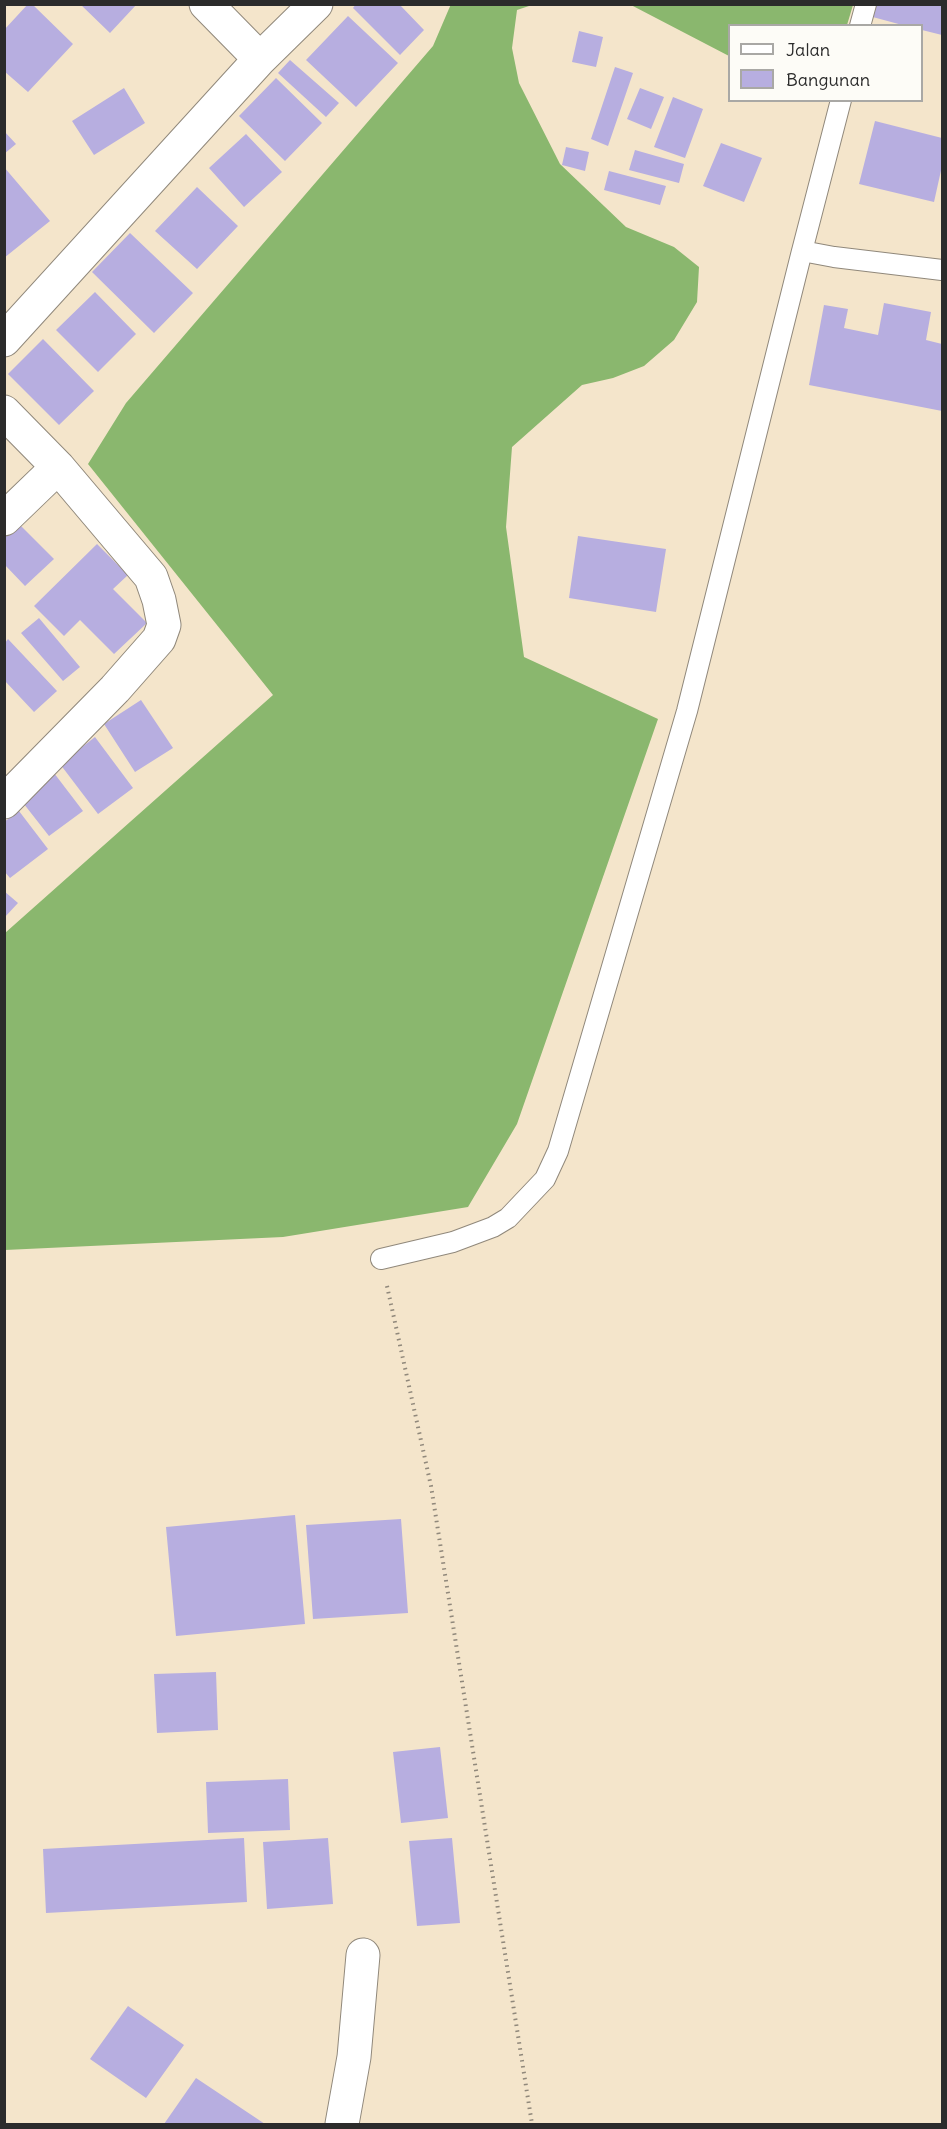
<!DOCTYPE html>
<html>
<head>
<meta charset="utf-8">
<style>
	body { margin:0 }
	#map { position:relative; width:947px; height:2129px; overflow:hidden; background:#f4e5cb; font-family:Delius,sans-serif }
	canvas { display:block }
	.frame { position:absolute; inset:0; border:6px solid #2b2b2b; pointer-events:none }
	.legend { position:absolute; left:728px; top:24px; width:195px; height:78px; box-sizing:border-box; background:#fdfcf7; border:2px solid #a9a8a5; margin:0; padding:8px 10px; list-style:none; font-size:18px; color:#2b2b2b }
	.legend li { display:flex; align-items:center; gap:12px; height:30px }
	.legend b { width:30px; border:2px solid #a9a8a5 }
</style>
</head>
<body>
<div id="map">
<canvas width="947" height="2129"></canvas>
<div class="frame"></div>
<ul class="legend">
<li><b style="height:8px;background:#fff"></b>Jalan</li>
<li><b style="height:16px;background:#b7aee0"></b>Bangunan</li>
</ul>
</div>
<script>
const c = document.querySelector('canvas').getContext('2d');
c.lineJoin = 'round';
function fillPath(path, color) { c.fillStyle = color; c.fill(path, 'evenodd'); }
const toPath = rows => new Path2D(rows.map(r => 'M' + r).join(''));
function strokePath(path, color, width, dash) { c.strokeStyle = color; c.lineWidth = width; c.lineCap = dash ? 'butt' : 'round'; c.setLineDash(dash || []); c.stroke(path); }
const forest = toPath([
	[451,4,532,5,517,10,512,48,519,83,560,164,626,227,674,247,699,267,697,302,674,340,644,366,613,378,582,385,512,447,506,527,524,657,658,719,517,1124,468,1207,283,1237,5,1250,5,933,273,695,88,464,126,403,433,46],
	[631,5,853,4,853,5,847,25,730,26,729,56]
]);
const building = toPath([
	[28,4,32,4,73,44,28,92,4,71,4,30],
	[80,4,137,4,110,33],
	[356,4,399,4,424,30,400,55,353,8],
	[872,4,942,4,942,35,922,30,922,26,906,26,869,16],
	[348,16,398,63,356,107,306,60],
	[579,31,603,37,596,67,572,62],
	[290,60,339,103,326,117,278,73],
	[615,67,633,73,608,146,591,139],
	[276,78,322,123,285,161,239,116],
	[124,88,145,123,94,155,72,121],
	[640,88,664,97,651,129,627,119],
	[673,97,703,109,685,158,654,147],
	[875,121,942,138,942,166,934,202,859,184],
	[4,131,16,144,4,154],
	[246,134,282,172,244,207,209,168],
	[721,143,762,158,744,202,703,186],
	[566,147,589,152,585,171,562,165],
	[635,150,684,164,679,183,629,170],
	[4,167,50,221,4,258],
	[609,171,666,186,660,205,604,190],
	[197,187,238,226,197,269,155,231],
	[130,233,193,293,154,333,92,272],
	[95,292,136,334,98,372,56,330],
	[884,303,931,312,926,340,942,344,942,411,809,385,824,305,848,309,844,328,878,335],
	[43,339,94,391,59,425,8,374],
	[18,523,54,559,25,586,4,564,4,535],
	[578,536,666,549,656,612,569,598],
	[97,544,128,575,113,589,147,623,114,654,80,620,64,636,34,606],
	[39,618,80,667,63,681,21,633],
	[8,639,57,691,34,712,5,681,5,643],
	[141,700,173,748,135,772,104,724],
	[95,737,133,788,98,814,60,764],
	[54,773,83,811,49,836,20,799],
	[19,811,48,849,10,878,4,871,4,822],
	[4,891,18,903,4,918],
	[295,1515,305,1624,176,1636,166,1527],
	[401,1519,408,1613,313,1619,306,1525],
	[216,1672,218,1730,157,1733,154,1674],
	[440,1747,448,1818,401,1823,393,1752],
	[288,1779,290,1830,208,1833,206,1782],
	[244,1838,247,1902,46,1913,43,1849],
	[328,1838,333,1904,267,1909,263,1842],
	[452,1838,460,1923,417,1926,409,1841],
	[128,2006,184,2045,146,2098,90,2059],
	[196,2078,265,2124,164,2124]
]);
const path = toPath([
	[387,1286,431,1486,532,2124]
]);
const service = toPath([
	[860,26,866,4],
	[802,251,841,100],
	[381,1259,453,1242,493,1227,508,1218,545,1179,558,1151,687,711,802,251,834,257,942,270]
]);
const minor = toPath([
	[206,4,260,59],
	[4,340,260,59,316,4],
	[4,412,58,467,151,577,159,600,164,625,159,639,115,689,4,802],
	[4,519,58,467],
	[342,2124,354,2057,363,1955]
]);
fillPath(forest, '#8ab76e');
fillPath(building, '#b7aee0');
strokePath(service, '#90887b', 22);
strokePath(minor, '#90887b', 35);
strokePath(path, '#90887b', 4, [1.5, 4.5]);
strokePath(service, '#fff', 20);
strokePath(minor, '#fff', 33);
</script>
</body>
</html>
